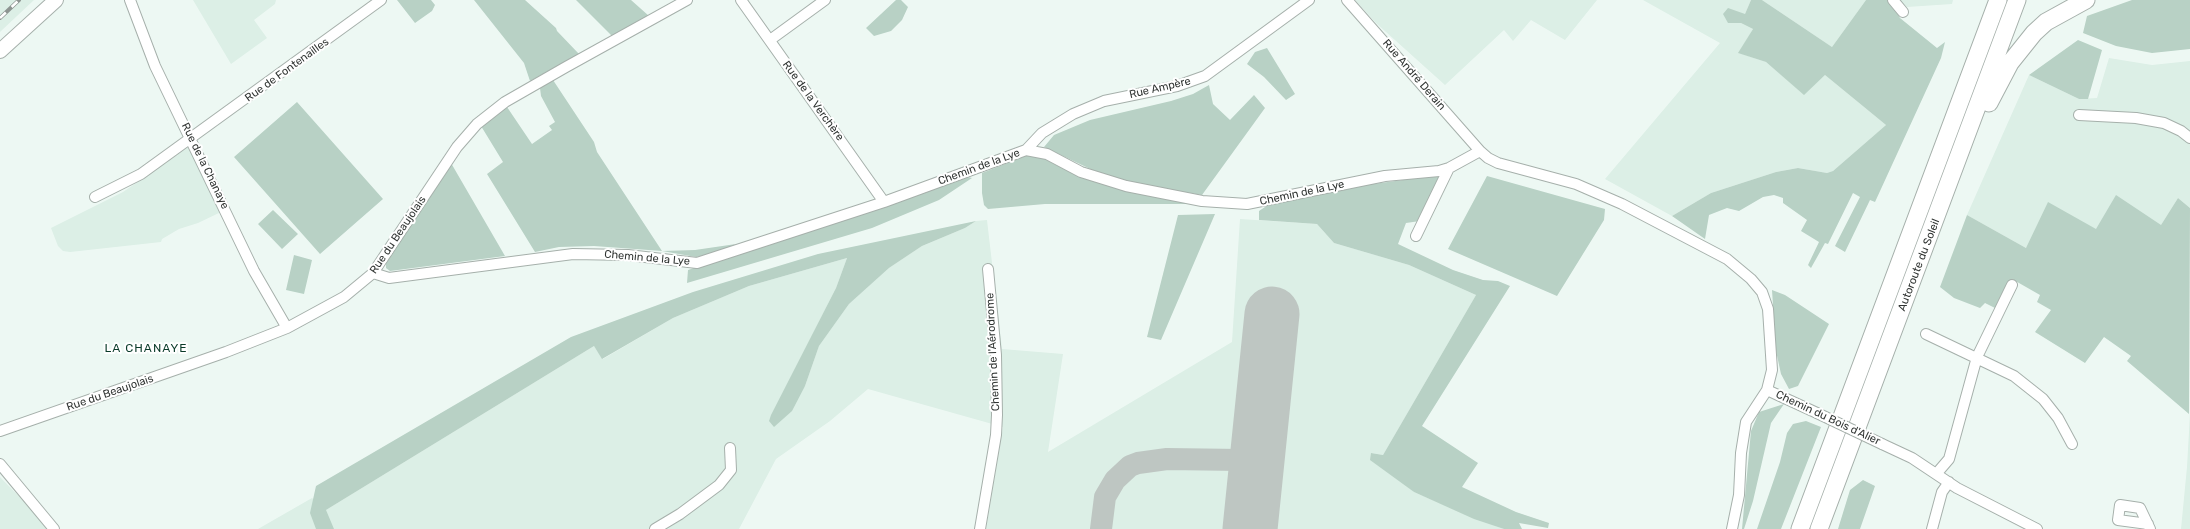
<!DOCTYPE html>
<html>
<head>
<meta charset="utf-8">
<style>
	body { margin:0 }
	canvas { display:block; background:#edf8f3 }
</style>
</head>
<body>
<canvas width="2190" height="529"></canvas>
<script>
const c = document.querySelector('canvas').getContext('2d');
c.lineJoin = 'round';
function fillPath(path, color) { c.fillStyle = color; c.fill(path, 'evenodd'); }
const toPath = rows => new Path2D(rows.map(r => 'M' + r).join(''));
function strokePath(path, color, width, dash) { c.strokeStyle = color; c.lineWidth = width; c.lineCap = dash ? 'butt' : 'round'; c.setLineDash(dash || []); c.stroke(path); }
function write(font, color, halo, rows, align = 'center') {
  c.font = font + ' Rubik,sans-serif'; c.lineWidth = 4; c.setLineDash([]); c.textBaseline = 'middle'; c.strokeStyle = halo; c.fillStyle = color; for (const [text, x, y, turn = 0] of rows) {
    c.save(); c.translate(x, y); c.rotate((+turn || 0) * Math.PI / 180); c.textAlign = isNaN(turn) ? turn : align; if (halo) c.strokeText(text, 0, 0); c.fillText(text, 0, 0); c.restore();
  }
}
const built = toPath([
	[0,0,34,0,0,32],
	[193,0,276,0,275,4,254,20,267,38,231,64],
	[1355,0,1597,0,1565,40,1531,20,1513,41,1504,30,1445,85,1376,23],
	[1643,0,1751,0,1745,14,1728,23,1741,23,1753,29,1739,53,1766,62,1804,94,1825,75,1886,125,1833,171,1827,173,1798,168,1776,172,1711,193,1672,216,1605,179,1720,43],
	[1762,0,1866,0,1832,47],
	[1899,0,1953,0,1952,4,1907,7],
	[2109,58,2152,65,2190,61,2190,208,2178,198,2161,225,2096,229,2026,248,1967,215,2029,75,2079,99,2097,98],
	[187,148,191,148,221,212,198,223,179,229,162,239,161,242,70,252,63,251,58,246,51,228,123,192],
	[1240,219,1317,224,1334,243,1409,265,1476,295,1383,455,1371,453,1414,492,1474,518,1504,529,986,529,1003,427,868,389,830,421,776,459,739,529,258,529,312,498,326,510,594,346,603,359,673,318,749,286,847,258,836,288,769,421,805,386,819,346,849,304,889,268,922,246,965,228,976,221,987,220,1002,349,1063,354,1048,452,1232,342],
	[2190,414,2190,529,2181,529,2187,467],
	[0,477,44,522,49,529,0,529]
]);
const green = toPath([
	[397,0,431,0,435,5,432,11,415,23],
	[474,0,525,0,556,28,557,31,579,54,530,81,524,63],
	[576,0,631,0,649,16,612,36],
	[896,0,901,0,908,7,902,20,891,31,874,36,866,28],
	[1751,0,1762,0,1832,47,1866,0,1890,0,1900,18,1937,48,1945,42,1941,58,1875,202,1870,200,1845,252,1835,246,1860,197,1853,193,1828,244,1825,243,1811,268,1808,265,1819,242,1801,231,1807,220,1783,203,1783,198,1774,195,1763,197,1739,211,1727,208,1709,215,1705,239,1672,216,1711,193,1776,172,1798,168,1827,173,1833,171,1886,125,1825,75,1804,95,1766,62,1738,53,1753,29,1741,23,1728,23,1723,14,1728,8,1745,14],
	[2132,0,2190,0,2190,49,2152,53,2116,46,2083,33,2087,16],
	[2078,40,2102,50,2088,99,2079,99,2029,75],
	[1267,48,1295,94,1286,100,1264,77,1247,64,1255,52],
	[553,80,594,142,597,152,662,251,695,250,736,244,715,253,696,257,662,251,594,246,559,247,535,252,487,174,503,162,481,126,507,107,532,144,552,130,549,126,555,122,541,96,540,88],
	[1209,85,1213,104,1230,120,1254,95,1265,108,1202,195,1141,185,1103,175,1044,147,1054,135,1090,120,1171,101,1193,94],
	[297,102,383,199,320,254,234,157],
	[1028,155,1040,156,1058,166,1095,182,1192,204,1045,204,988,209,984,205,982,193,982,173],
	[451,163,505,256,390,271,386,268,386,260],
	[1440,175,1420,221,1406,223,1398,244,1453,270,1483,280,1498,281,1510,286,1422,426,1478,463,1462,487,1516,512,1549,523,1548,528,1519,523,1522,529,1504,529,1474,519,1414,492,1370,460,1371,453,1383,455,1476,295,1409,265,1334,243,1317,224,1259,220,1259,211,1268,205,1343,188],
	[1487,176,1605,209,1604,220,1557,296,1448,249],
	[968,177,972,178,939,200,872,228,687,283,688,270],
	[2116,195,2161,225,2178,198,2190,208,2189,414,2127,361,2131,356,2104,337,2085,363,2035,332,2051,310,2037,302,2040,295,2012,279,1997,309,1985,303,1980,308,1954,298,1940,287,1967,215,2026,248,2048,202,2096,229],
	[273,210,298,234,282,249,258,224],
	[1215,214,1161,340,1147,337,1178,215],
	[976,221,965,228,922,246,889,268,849,304,819,346,805,386,792,411,774,427,769,421,771,415,836,288,847,258,749,286,673,318,602,359,594,346,326,510,334,529,316,529,310,513,316,486,571,337,693,292,818,254],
	[294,255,312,260,304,294,286,290],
	[1772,290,1785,295,1829,324,1798,386,1789,389,1781,374,1776,351],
	[1784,404,1771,423,1753,501,1744,529,1742,529,1751,431,1759,412],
	[1806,421,1821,427,1781,529,1757,529,1780,462,1787,433,1793,424],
	[1863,480,1875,486,1860,529,1838,529,1850,490]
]);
const taxiway = toPath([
	[1232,460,1246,466,1255,480],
	[1101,529,1105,497,1115,480,1130,466,1138,463,1167,459,1241,460,1255,452,1258,446]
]);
const runway = toPath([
	[1250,529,1272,314]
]);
const street = toPath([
	[130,0,155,66,254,271,287,328],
	[741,0,884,202],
	[1347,0,1480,151],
	[1893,0,1903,12],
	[770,40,825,0],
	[2079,115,2136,118,2164,123,2181,131,2190,138],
	[1026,150,1042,133,1073,114,1104,101,1177,86,1205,76,1309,0],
	[95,197,141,174,381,0],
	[1416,236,1449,168],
	[373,273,389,278,573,254,628,255,697,263,884,202,1026,150,1047,154,1081,172,1126,186,1202,201,1247,204,1385,176,1439,171,1449,168,1480,151,1488,158,1498,163,1576,184,1622,204,1727,259,1751,279,1762,292,1768,309,1772,370,1767,390,1746,422,1741,453,1739,495,1732,529],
	[1926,334,2014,376,2043,399,2058,418,2072,444],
	[1767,390,1817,413],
	[0,431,226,352,287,328,344,297,373,273,457,147,477,124,505,102,566,67,687,0],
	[1882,444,1912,458,1957,488,2037,529],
	[0,464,54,529],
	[1937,473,1949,459,1977,357,2012,285],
	[2148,524,2118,520,2120,505,2140,508,2150,529],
	[655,529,680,514,719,485,731,470,730,448],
	[980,529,996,435,997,415,996,355,988,269],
	[1932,529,1942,492,1949,482]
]);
const secondary = toPath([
	[0,51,56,0]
]);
const highway = toPath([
	[1989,103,2010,63,2034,33,2046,22,2086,0],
	[1800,529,1998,0],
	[1819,529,2017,0]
]);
const rail = toPath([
	[0,18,19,0]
]);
const streetBridge = toPath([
	[1817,413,1882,444]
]);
const streetNames = [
	["Rue de Fontenailles",287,70,-36],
	["Rue André Derain",1414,75,49],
	["Rue Ampère",1160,88,-13],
	["Rue de la Verchère",813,101,54],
	["Rue de la Chanaye",205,166,64],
	["Chemin de la Lye",979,167,-20],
	["Chemin de la Lye",1302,193,-12],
	["Rue du Beaujolais",398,235,-56],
	["Chemin de la Lye",647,258,5],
	["Autoroute du Soleil",1919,265,-69],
	["Chemin de l'Aérodrome",993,352,-93],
	["Rue du Beaujolais",110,393,-19],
	["Chemin du Bois d'Alier",1828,418,25]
];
const neighbourhoodNames = [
	["LA CHANAYE",146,349]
];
fillPath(built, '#dcefe6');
fillPath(green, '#b8d1c5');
strokePath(taxiway, '#bec6c2', 22);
strokePath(runway, '#bec6c2', 55);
strokePath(street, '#a6b0ab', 12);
strokePath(secondary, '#a6b0ab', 16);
strokePath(highway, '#a6b0ab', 19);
strokePath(street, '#fff', 10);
strokePath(secondary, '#fff', 14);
strokePath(highway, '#fff', 17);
strokePath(rail, '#8e9592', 4);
strokePath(rail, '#fff', 2.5, [8]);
strokePath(streetBridge, '#a6b0ab', 12, []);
strokePath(streetBridge, '#fff', 10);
write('11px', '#313533', '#fff', streetNames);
c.letterSpacing = '1px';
write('12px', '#093a28', '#fff', neighbourhoodNames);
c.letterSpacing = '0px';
</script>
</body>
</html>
